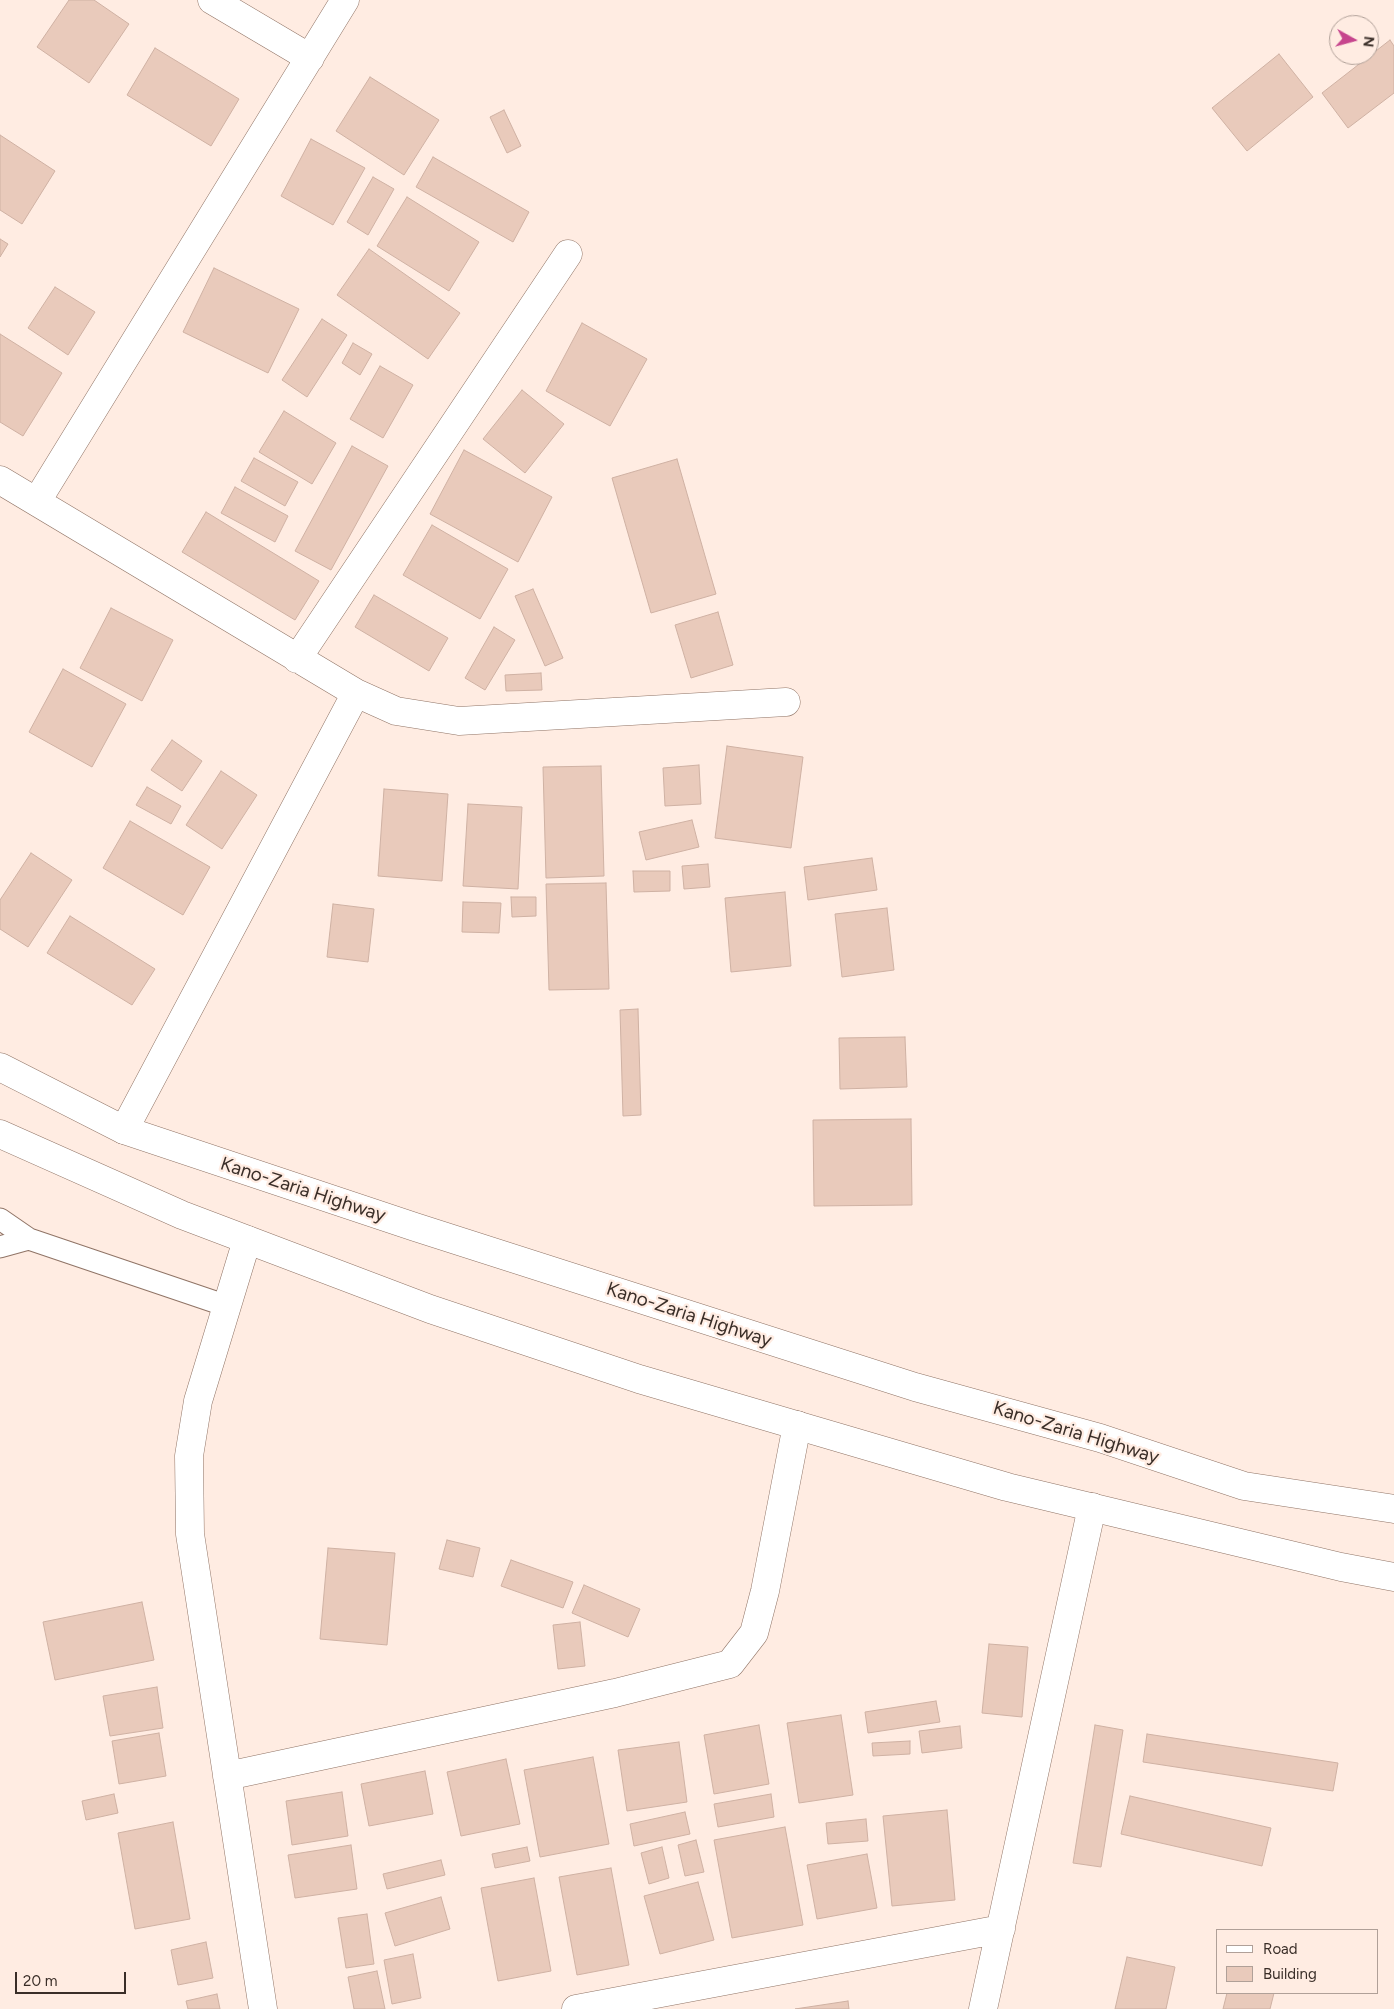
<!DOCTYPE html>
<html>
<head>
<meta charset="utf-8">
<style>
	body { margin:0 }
	#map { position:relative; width:1394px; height:2009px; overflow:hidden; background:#ffece2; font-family:Figtree,sans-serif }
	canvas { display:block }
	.legend { position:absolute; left:1216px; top:1929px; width:162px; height:65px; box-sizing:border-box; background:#ffece2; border:1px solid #b0a098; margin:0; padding:6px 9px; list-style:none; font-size:15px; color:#3a2e28 }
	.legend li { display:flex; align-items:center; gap:10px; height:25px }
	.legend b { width:25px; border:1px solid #b0a098 }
	.north { position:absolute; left:1329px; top:15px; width:50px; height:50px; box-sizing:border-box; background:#ffece2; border:1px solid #b0a098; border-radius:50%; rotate:97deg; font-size:14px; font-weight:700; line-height:20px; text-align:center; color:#3a2e28 }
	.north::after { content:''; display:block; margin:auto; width:18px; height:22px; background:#c6458d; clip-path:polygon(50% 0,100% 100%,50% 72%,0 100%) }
	.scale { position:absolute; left:15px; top:1972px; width:111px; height:22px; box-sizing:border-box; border:2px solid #3a2e28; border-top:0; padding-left:6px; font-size:15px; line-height:18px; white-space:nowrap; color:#3a2e28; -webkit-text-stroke:4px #ffece2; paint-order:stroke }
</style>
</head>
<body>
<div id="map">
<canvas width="1394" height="2009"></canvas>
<ul class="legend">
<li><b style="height:6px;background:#fff"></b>Road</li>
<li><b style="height:14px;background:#e9cabb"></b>Building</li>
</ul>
<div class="north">N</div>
<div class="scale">20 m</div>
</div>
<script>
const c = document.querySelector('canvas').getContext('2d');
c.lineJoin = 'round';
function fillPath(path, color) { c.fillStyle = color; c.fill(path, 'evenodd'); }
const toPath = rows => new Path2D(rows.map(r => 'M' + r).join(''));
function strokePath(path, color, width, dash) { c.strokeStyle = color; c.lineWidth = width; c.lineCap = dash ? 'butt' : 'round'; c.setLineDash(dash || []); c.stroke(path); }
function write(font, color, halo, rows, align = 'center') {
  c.font = font + ' Figtree,sans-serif'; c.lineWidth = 4.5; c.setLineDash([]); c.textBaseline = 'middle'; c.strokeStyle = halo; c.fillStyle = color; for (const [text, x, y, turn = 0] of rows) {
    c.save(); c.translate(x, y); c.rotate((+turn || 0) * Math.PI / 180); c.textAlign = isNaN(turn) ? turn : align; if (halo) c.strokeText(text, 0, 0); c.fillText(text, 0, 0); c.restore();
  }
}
const building = toPath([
	[69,0,94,0,129,24,89,83,37,47,69,0],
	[1390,40,1394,46,1394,93,1348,128,1322,93,1390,40],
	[155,48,239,99,211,146,127,95,155,48],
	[1279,54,1313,97,1247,151,1212,108,1279,54],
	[370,77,439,120,404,175,336,131,370,77],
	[504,110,521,146,507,153,490,117,504,110],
	[0,135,55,171,22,224,0,210,0,135],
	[311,139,365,168,333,225,281,196,311,139],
	[433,157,529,212,513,242,416,187,433,157],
	[373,177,394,189,368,235,347,222,373,177],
	[407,197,479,242,449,291,377,246,407,197],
	[0,239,8,244,0,257,0,239],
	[369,249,460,313,428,359,337,295,369,249],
	[214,268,299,309,268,373,183,332,214,268],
	[55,287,95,312,68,355,28,328,55,287],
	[322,319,347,335,307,397,282,380,322,319],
	[582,323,647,359,610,426,546,391,582,323],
	[0,334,62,373,23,436,0,422,0,334],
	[353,343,372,354,360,375,342,363,353,343],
	[380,366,413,385,383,438,350,419,380,366],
	[522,390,564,424,525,473,483,439,522,390],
	[284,411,336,443,312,484,259,452,284,411],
	[352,446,388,466,331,570,295,551,352,446],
	[464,450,552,497,518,562,430,514,464,450],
	[254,458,298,482,285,506,241,481,254,458],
	[677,459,716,594,651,613,612,478,677,459],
	[235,487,288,516,275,542,221,513,235,487],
	[206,512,319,581,295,620,182,552,206,512],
	[432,525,508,569,480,619,403,575,432,525],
	[533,589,563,658,545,666,515,596,533,589],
	[374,595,448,638,429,671,355,627,374,595],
	[111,608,173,640,142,701,80,668,111,608],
	[718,612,733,665,691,678,675,625,718,612],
	[494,627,515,640,485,690,465,678,494,627],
	[63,669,126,704,92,767,29,732,63,669],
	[541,673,542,690,506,691,505,675,541,673],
	[172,740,202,761,182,791,151,770,172,740],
	[727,746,803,757,791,848,715,838,727,746],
	[699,765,701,804,665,806,663,768,699,765],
	[601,766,604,876,546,878,543,767,601,766],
	[221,771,257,795,222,849,186,825,221,771],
	[147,787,181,806,171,824,136,805,147,787],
	[384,789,448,794,442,881,378,876,384,789],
	[468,804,522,807,518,889,463,886,468,804],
	[692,820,699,847,646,860,639,832,692,820],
	[130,821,210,867,183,915,103,868,130,821],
	[31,853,72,880,28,947,0,929,0,900,31,853],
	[872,858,877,890,808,900,804,867,872,858],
	[708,864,710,887,684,889,682,866,708,864],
	[633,871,670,871,670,891,634,892,633,871],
	[606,883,609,989,549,990,546,884,606,883],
	[785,892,791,966,731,972,725,898,785,892],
	[511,897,536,897,536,916,512,917,511,897],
	[463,902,501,903,499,933,462,932,463,902],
	[333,904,374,909,368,962,327,957,333,904],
	[887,908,894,970,842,977,835,914,887,908],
	[70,916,155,969,132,1005,47,953,70,916],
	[638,1009,641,1115,623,1116,620,1010,638,1009],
	[905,1037,907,1087,840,1089,839,1038,905,1037],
	[911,1119,912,1205,814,1206,813,1120,911,1119],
	[447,1540,480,1548,473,1577,439,1569,447,1540],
	[328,1548,395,1553,387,1645,320,1639,328,1548],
	[511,1560,573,1582,563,1608,501,1586,511,1560],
	[584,1585,640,1609,628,1637,572,1613,584,1585],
	[142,1602,154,1660,55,1680,43,1622,142,1602],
	[580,1622,585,1666,558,1669,553,1625,580,1622],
	[989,1644,1028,1647,1022,1717,982,1713,989,1644],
	[157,1687,163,1728,110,1736,103,1696,157,1687],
	[936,1701,940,1722,868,1733,865,1712,936,1701],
	[841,1715,853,1795,799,1803,787,1723,841,1715],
	[759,1725,769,1784,714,1794,704,1735,759,1725],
	[1095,1725,1123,1730,1101,1867,1073,1863,1095,1725],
	[960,1726,962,1748,922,1753,919,1731,960,1726],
	[159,1733,166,1776,119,1784,112,1741,159,1733],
	[1147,1734,1338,1763,1333,1791,1143,1762,1147,1734],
	[910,1741,910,1754,873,1756,872,1743,910,1741],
	[679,1742,687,1802,627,1811,618,1750,679,1742],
	[593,1757,609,1844,540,1857,524,1770,593,1757],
	[506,1759,520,1824,461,1836,447,1772,506,1759],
	[425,1771,433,1814,369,1826,361,1784,425,1771],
	[342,1792,348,1836,292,1845,286,1801,342,1792],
	[114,1794,118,1813,86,1820,82,1801,114,1794],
	[771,1794,774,1817,718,1827,714,1804,771,1794],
	[1130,1796,1271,1828,1262,1866,1121,1834,1130,1796],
	[947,1810,955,1900,892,1906,883,1816,947,1810],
	[685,1812,690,1834,634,1846,630,1824,685,1812],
	[866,1819,868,1841,828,1844,826,1823,866,1819],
	[173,1822,190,1919,135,1929,118,1833,173,1822],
	[785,1827,803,1925,732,1938,714,1840,785,1827],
	[696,1840,704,1872,685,1876,678,1845,696,1840],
	[351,1845,357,1889,295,1898,288,1855,351,1845],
	[527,1847,530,1861,495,1868,492,1854,527,1847],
	[662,1847,669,1878,649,1884,641,1853,662,1847],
	[867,1854,877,1908,817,1919,807,1865,867,1854],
	[441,1860,445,1875,387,1889,383,1874,441,1860],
	[611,1868,629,1965,577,1975,559,1877,611,1868],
	[534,1878,551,1971,498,1981,481,1888,534,1878],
	[698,1882,714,1940,660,1954,644,1896,698,1882],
	[441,1897,450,1929,395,1946,385,1913,441,1897],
	[367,1914,374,1964,346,1968,338,1918,367,1914],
	[206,1942,213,1978,178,1985,171,1950,206,1942],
	[413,1954,421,1998,392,2004,384,1960,413,1954],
	[1127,1957,1175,1967,1166,2009,1115,2009,1127,1957],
	[377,1971,385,2009,354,2009,348,1977,377,1971],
	[1227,1993,1274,1993,1270,2009,1223,2009,1227,1993],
	[217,1994,220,2009,188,2009,186,2001,217,1994],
	[848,2001,849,2009,795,2009,848,2001]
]);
const service = toPath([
	[0,1219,29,1239,227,1306],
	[0,1247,29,1239]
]);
const minor = toPath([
	[212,0,310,58],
	[0,480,356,693,396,711,459,721,786,702],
	[37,501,345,0],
	[297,659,568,254],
	[124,1130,356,693],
	[247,1240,198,1401,189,1456,190,1534,263,2009],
	[227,1776,615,1693,730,1664,754,1633,765,1591,797,1425],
	[576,2009,1001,1929],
	[983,2009,1092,1507]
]);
const trunk = toPath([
	[0,1067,124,1130,415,1227,915,1387,1100,1438,1244,1486,1394,1509],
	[0,1134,182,1215,430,1309,639,1379,1007,1487,1341,1567,1394,1577]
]);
const streetNames = [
	["Kano-Zaria Highway",303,1190,18],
	["Kano-Zaria Highway",689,1315,18],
	["Kano-Zaria Highway",1076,1433,17]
];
fillPath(building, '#e9cabb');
strokePath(building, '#cfb1a3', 1);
strokePath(service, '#907466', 23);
strokePath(minor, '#907466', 29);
strokePath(trunk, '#907466', 29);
strokePath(service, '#fff', 21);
strokePath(minor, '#fff', 28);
strokePath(trunk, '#fff', 28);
write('19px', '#3a2e28', '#ffece2', streetNames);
</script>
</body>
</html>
